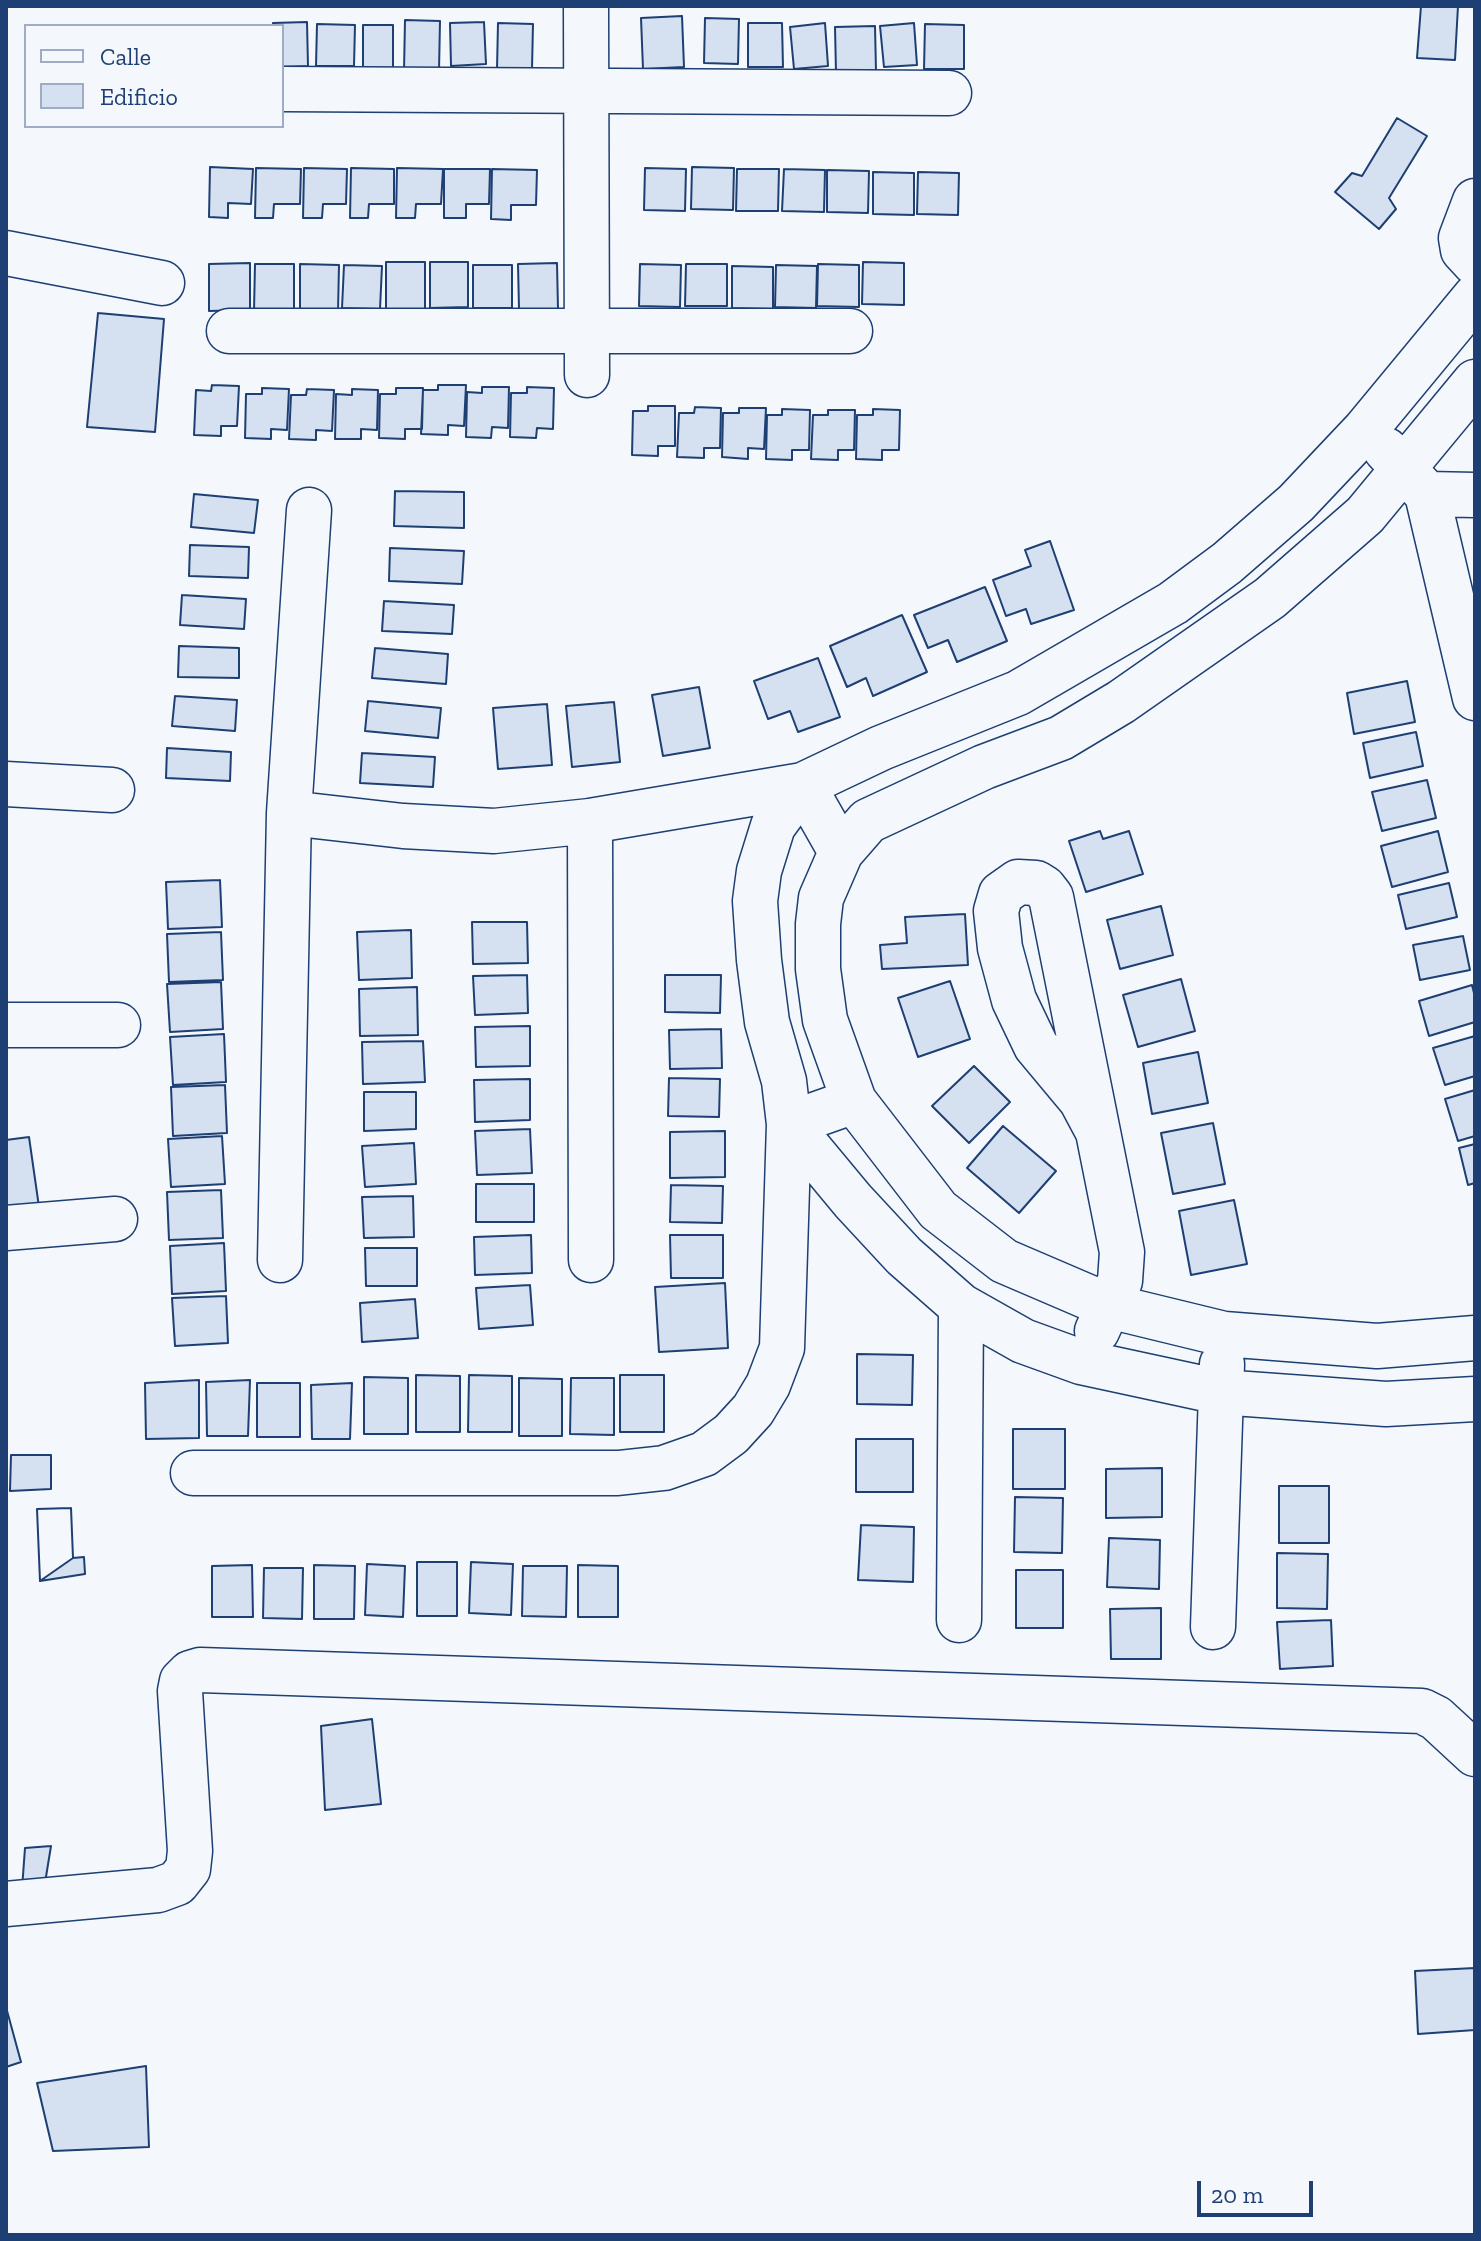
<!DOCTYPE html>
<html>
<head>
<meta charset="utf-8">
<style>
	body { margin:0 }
	#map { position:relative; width:1481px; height:2241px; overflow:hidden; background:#f4f7fb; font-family:"Zilla Slab",serif }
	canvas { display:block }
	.frame { position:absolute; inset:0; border:8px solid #1d3f73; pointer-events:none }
	.legend { position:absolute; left:24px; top:24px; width:260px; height:104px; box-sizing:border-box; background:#f4f7fb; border:2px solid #9eadc5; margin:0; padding:10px 14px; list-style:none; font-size:24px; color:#1d3f73 }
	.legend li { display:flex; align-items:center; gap:16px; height:40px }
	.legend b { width:40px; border:2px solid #9eadc5 }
	.scale { position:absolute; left:1197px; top:2181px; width:116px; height:36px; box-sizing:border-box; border:4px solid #1d3f73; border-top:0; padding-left:10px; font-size:24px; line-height:28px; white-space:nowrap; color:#1d3f73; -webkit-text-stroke:6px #f4f7fb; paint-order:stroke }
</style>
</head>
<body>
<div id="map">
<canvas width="1481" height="2241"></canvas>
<div class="frame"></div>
<ul class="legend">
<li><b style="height:10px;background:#f4f7fb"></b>Calle</li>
<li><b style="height:22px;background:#d5e0f0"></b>Edificio</li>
</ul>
<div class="scale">20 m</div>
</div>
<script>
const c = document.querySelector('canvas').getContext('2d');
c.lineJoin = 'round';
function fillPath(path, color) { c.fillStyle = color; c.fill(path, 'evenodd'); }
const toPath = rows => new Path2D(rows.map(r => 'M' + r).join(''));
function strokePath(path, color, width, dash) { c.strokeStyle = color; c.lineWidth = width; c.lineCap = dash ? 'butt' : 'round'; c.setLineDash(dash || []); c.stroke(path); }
const building = toPath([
	[1421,6,1475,6,1458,6,1455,60,1417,58,1421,6],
	[682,16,684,67,643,69,641,18,682,16],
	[705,18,739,19,738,64,704,63,705,18],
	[405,20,440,21,439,71,404,71,405,20],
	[307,22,308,66,282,67,282,26,273,26,273,23,307,22],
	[484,22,486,64,451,66,450,23,484,22],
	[498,23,533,24,532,69,497,69,498,23],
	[748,23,782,23,783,67,748,67,748,23],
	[825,23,828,66,794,69,790,27,825,23],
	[914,23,917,65,884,67,880,26,914,23],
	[317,24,355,25,354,66,316,66,317,24],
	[925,24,964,25,964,69,924,69,925,24],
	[363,25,393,25,393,72,363,72,363,25],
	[875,26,876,71,836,73,835,27,875,26],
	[1397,118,1427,136,1389,198,1396,209,1379,229,1335,192,1352,173,1362,176,1397,118],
	[210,167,253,169,251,204,228,203,228,218,209,217,210,167],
	[692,167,734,168,733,210,691,209,692,167],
	[256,168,301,169,300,204,274,204,273,218,255,218,256,168],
	[304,168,347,169,346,204,323,204,322,218,303,218,304,168],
	[351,168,394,169,394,204,369,204,368,218,350,218,351,168],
	[397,168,443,169,441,204,416,204,415,218,396,218,397,168],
	[645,168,686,169,685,211,644,210,645,168],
	[444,169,490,169,489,204,466,204,466,218,444,218,444,169],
	[492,169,537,170,536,205,511,205,511,220,491,219,492,169],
	[737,169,779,169,778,211,736,211,737,169],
	[784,169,825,170,824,212,782,211,784,169],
	[827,170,869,171,868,213,827,212,827,170],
	[873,172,914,173,914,215,873,214,873,172],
	[918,172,959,173,958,215,917,214,918,172],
	[386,262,425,262,425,309,386,309,386,262],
	[430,262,468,262,468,307,430,308,430,262],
	[863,262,904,263,904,305,862,304,863,262],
	[250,263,250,310,209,311,209,264,250,263],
	[557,263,558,309,519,309,518,264,557,263],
	[255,264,294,264,294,311,254,311,255,264],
	[300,264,339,265,338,312,300,311,300,264],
	[640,264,681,265,680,307,639,306,640,264],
	[686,264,727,264,727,306,685,306,686,264],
	[818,264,859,265,859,307,817,306,818,264],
	[344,265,382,266,380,309,342,308,344,265],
	[473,265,512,265,512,308,473,308,473,265],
	[776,265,817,266,816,308,775,307,776,265],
	[732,266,773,267,773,309,732,308,732,266],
	[98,313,164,319,155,432,87,427,98,313],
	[212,385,239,386,237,426,221,426,221,436,194,435,196,390,211,391,212,385],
	[438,385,466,385,464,426,448,425,448,435,421,434,423,390,438,390,438,385],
	[482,387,509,387,508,428,492,427,491,438,466,437,467,392,482,393,482,387],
	[527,387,554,388,553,429,537,428,536,438,510,437,511,393,527,393,527,387],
	[262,388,289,389,287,430,271,429,271,439,245,438,246,394,262,394,262,388],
	[396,388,423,388,422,429,405,429,405,439,379,438,380,394,396,394,396,388],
	[307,389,334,390,332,431,316,430,316,440,289,439,291,395,306,395,307,389],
	[352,389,378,390,377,430,361,429,361,439,335,439,336,394,352,395,352,389],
	[648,406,675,406,675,446,658,446,658,456,632,455,633,411,648,411,648,406],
	[695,407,721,408,720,448,704,448,704,458,677,457,679,413,694,413,695,407],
	[739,408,766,408,764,449,748,448,748,459,722,457,723,413,739,413,739,408],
	[782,409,810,410,809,450,792,450,792,460,766,459,767,415,782,415,782,409],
	[873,409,900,410,899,450,882,450,882,460,856,459,857,415,873,415,873,409],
	[828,410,855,410,854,450,838,450,838,460,811,459,813,415,828,415,828,410],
	[395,491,464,492,464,528,394,526,395,491],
	[194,494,258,500,254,533,191,527,194,494],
	[1050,541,1074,610,1031,624,1026,609,1006,616,993,580,1031,566,1025,550,1050,541],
	[190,545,249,547,248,578,189,576,190,545],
	[390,548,464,551,462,584,389,581,390,548],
	[985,587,1007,641,957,662,948,640,928,648,914,615,985,587],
	[182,595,246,599,244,629,180,625,182,595],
	[384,601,454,605,452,634,382,631,384,601],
	[902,615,927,672,873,696,866,678,847,687,830,646,902,615],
	[179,646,239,648,239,678,178,677,179,646],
	[375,648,448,654,446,684,372,678,375,648],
	[818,658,840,717,798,732,790,711,768,719,754,681,818,658],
	[1407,681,1415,722,1354,734,1347,693,1407,681],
	[699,687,710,748,663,756,652,695,699,687],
	[175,696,237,700,235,731,172,726,175,696],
	[368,701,441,708,438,738,365,731,368,701],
	[614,702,620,762,572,767,566,706,614,702],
	[547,704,552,765,498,769,493,708,547,704],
	[1416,732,1423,766,1370,778,1363,743,1416,732],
	[167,748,231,752,230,781,166,778,167,748],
	[362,753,435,757,433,787,360,783,362,753],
	[1427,780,1436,818,1382,831,1372,792,1427,780],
	[1100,831,1103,839,1129,831,1143,874,1086,892,1069,841,1100,831],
	[1438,831,1448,872,1392,887,1381,846,1438,831],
	[220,880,222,927,168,929,166,882,220,880],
	[1449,883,1457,917,1406,929,1398,895,1449,883],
	[1161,906,1173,955,1120,969,1107,920,1161,906],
	[965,914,968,965,882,969,880,945,907,943,905,917,965,914],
	[472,922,527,922,528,963,473,964,472,922],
	[411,930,412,978,359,980,357,932,411,930],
	[221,932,223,980,169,982,167,934,221,932],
	[1463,936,1470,970,1420,980,1413,945,1463,936],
	[527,975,528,1013,475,1015,473,976,527,975],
	[665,975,721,975,720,1013,665,1012,665,975],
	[1181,979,1195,1031,1138,1047,1123,995,1181,979],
	[950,981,970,1039,918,1057,898,998,950,981],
	[221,982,223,1029,170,1032,167,984,221,982],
	[1472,985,1475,997,1475,1022,1429,1036,1419,1001,1472,985],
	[417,987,418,1035,360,1036,359,989,417,987],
	[530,1026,530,1066,476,1067,475,1027,530,1026],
	[721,1029,722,1068,670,1069,669,1030,721,1029],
	[224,1034,226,1082,173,1085,170,1037,224,1034],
	[1475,1036,1475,1076,1445,1085,1433,1048,1475,1036],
	[423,1041,425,1082,363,1084,362,1042,423,1041],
	[1198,1052,1208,1103,1152,1114,1143,1063,1198,1052],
	[974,1066,1010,1102,969,1143,932,1106,974,1066],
	[669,1078,720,1079,719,1117,668,1116,669,1078],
	[530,1079,530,1120,475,1122,474,1080,530,1079],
	[225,1085,227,1133,173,1136,171,1087,225,1085],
	[1475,1090,1475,1136,1458,1141,1445,1099,1475,1090],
	[364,1092,416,1092,416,1129,364,1131,364,1092],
	[1213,1123,1225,1184,1173,1194,1161,1133,1213,1123],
	[1003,1126,1056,1171,1019,1213,967,1168,1003,1126],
	[530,1129,532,1173,477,1175,475,1131,530,1129],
	[725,1131,725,1177,670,1178,670,1132,725,1131],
	[222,1136,225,1184,171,1187,168,1139,222,1136],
	[29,1137,39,1207,6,1212,6,1140,29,1137],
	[414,1143,416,1184,365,1187,362,1146,414,1143],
	[1475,1144,1475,1183,1468,1185,1459,1148,1475,1144],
	[476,1184,534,1184,534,1222,476,1222,476,1184],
	[671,1185,723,1186,722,1223,670,1222,671,1185],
	[221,1190,223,1238,169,1240,167,1192,221,1190],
	[413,1196,414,1237,364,1238,362,1197,413,1196],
	[1234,1200,1247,1264,1191,1275,1179,1211,1234,1200],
	[531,1235,532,1273,475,1275,474,1237,531,1235],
	[670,1235,723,1235,723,1278,671,1278,670,1235],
	[224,1243,226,1291,172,1294,170,1246,224,1243],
	[365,1248,417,1248,417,1286,366,1286,365,1248],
	[725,1283,728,1348,659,1352,655,1287,725,1283],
	[530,1285,533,1325,479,1329,476,1288,530,1285],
	[226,1296,228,1343,175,1346,172,1298,226,1296],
	[415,1299,418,1338,362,1342,360,1303,415,1299],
	[857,1354,913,1355,912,1405,857,1404,857,1354],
	[416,1375,460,1376,460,1432,416,1432,416,1375],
	[469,1375,512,1376,512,1432,468,1432,469,1375],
	[620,1375,664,1375,664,1432,620,1432,620,1375],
	[364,1377,408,1378,408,1434,364,1434,364,1377],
	[519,1378,562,1379,562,1436,519,1436,519,1378],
	[571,1378,614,1378,614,1435,570,1434,571,1378],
	[199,1380,199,1438,146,1439,145,1383,199,1380],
	[250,1380,248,1436,207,1436,206,1382,250,1380],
	[257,1383,300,1383,300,1437,257,1437,257,1383],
	[352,1383,350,1439,312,1439,311,1385,352,1383],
	[1013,1429,1065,1429,1065,1489,1013,1489,1013,1429],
	[856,1439,913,1439,913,1492,856,1492,856,1439],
	[11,1455,51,1455,51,1489,10,1491,11,1455],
	[1162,1468,1162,1517,1106,1518,1106,1469,1162,1468],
	[1279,1486,1329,1486,1329,1543,1279,1543,1279,1486],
	[1015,1497,1063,1498,1062,1553,1014,1552,1015,1497],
	[71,1508,73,1558,40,1581,37,1509,71,1508],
	[71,1508,73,1558,84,1557,85,1574,40,1581,37,1509,71,1508],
	[861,1525,914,1527,913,1582,858,1580,861,1525],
	[1109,1538,1160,1540,1159,1589,1107,1587,1109,1538],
	[1277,1553,1328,1554,1327,1609,1277,1608,1277,1553],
	[417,1562,457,1562,457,1616,417,1616,417,1562],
	[471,1562,513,1564,511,1615,469,1613,471,1562],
	[367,1564,405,1566,403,1617,365,1615,367,1564],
	[252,1565,253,1617,212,1617,212,1566,252,1565],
	[314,1565,355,1566,354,1619,314,1619,314,1565],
	[578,1565,618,1566,618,1617,578,1617,578,1565],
	[523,1566,567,1566,566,1617,522,1616,523,1566],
	[264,1568,303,1568,302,1619,263,1618,264,1568],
	[1016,1570,1063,1570,1063,1628,1016,1628,1016,1570],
	[1161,1608,1161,1659,1111,1659,1110,1609,1161,1608],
	[1331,1620,1333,1666,1280,1669,1277,1622,1331,1620],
	[372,1719,381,1804,325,1810,321,1726,372,1719],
	[51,1846,44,1889,22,1889,25,1848,51,1846],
	[1475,1968,1475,2030,1418,2034,1415,1971,1475,1968],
	[6,2007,21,2062,6,2067,6,2007],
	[146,2066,149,2147,53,2151,37,2083,146,2066]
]);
const minor = toPath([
	[586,6,587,375],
	[282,89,949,93],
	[1475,201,1461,238,1463,250,1475,263],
	[6,253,162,283],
	[1475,297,1365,430,1296,503,1227,563,1173,603,1018,693,881,748,803,785,773,826,759,871,755,901,759,960,767,1022,784,1081,789,1124,853,1201,904,1256,961,1306,1023,1341,1081,1362,1220,1392,1386,1404,1475,1399],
	[229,331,850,331],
	[1475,382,1365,515,1270,598,1121,702,1061,738,984,767,868,821,841,852,821,898,818,924,818,969,825,1020,854,1101,938,1210,1004,1261,1109,1306,1224,1334,1377,1346,1475,1338],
	[1386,450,1427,494,1475,698],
	[1427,494,1475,495],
	[6,784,112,790],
	[289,813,403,826,494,831,590,821,803,785,841,852],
	[590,821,591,1260],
	[6,1025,118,1025],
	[6,1228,115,1219],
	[280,1260,289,813,309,510],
	[1097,1331,1120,1281,1122,1252,1051,897,1044,888,1036,883,1018,882,1001,894,996,911,1000,948,1014,1000,1036,1046,1081,1100,1097,1130],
	[193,1473,618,1473,664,1468,704,1454,731,1434,753,1410,768,1385,782,1348,789,1124,854,1101],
	[959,1620,961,1306],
	[1213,1627,1222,1364],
	[6,1904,158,1890,177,1883,188,1869,190,1851,180,1691,182,1681,190,1673,200,1670,1422,1711,1436,1718,1475,1754]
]);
fillPath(building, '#d5e0f0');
strokePath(building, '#1d3f73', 2);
strokePath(minor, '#1d3f73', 47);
strokePath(minor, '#f4f7fb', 44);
</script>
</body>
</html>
